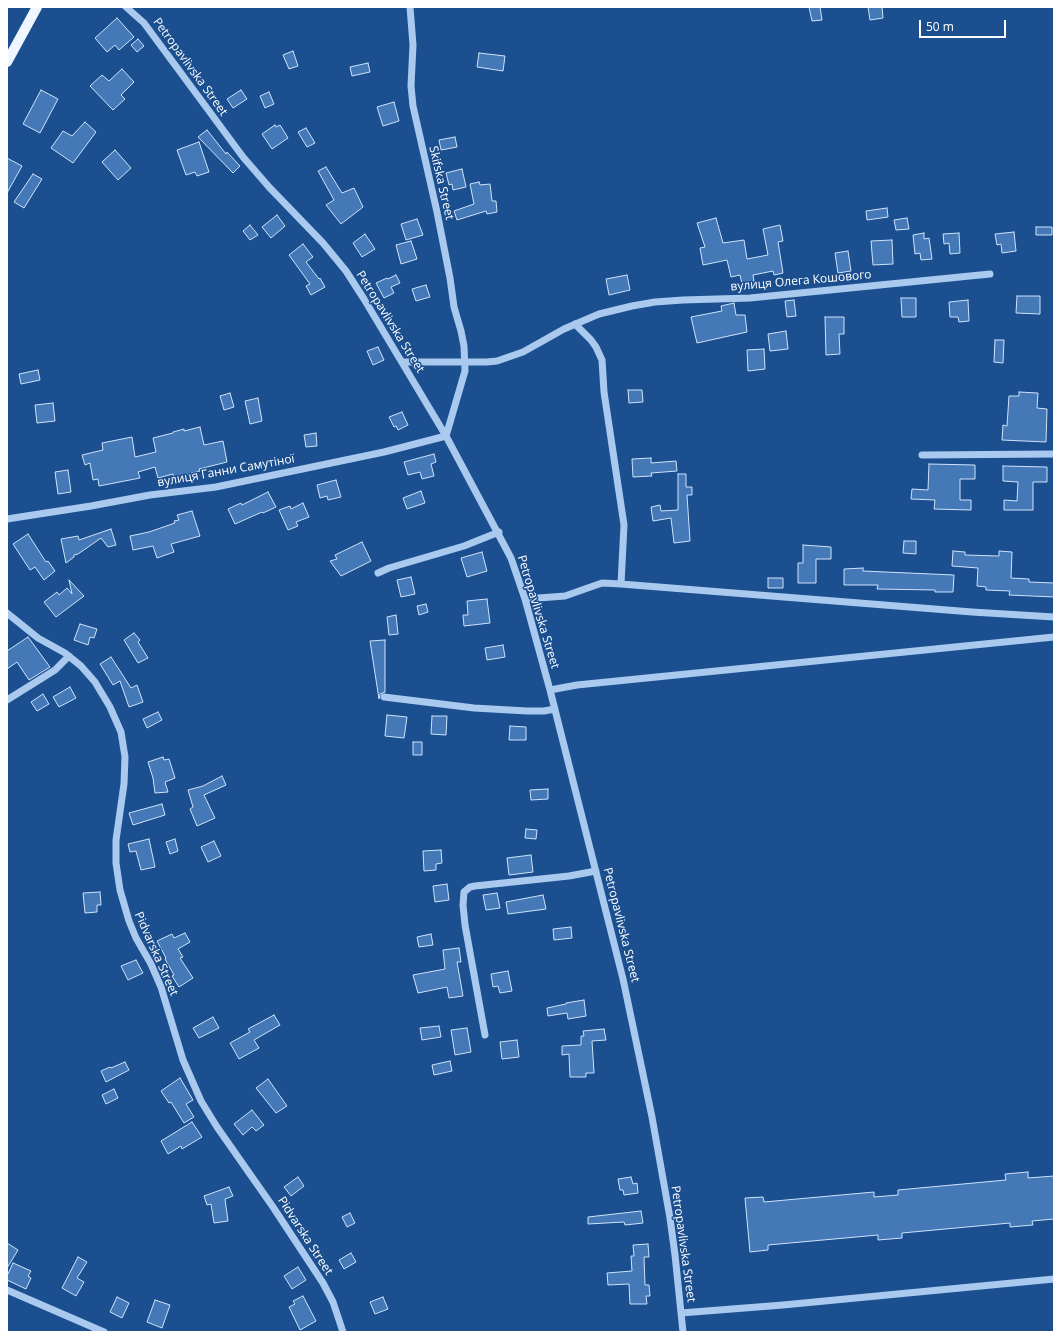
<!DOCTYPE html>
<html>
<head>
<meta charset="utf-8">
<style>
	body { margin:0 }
	#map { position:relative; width:1061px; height:1339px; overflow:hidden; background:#1b4f8f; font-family:"Open Sans",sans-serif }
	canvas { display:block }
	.frame { position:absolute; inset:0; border:8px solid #fff; pointer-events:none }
	.scale { position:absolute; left:919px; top:20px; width:87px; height:18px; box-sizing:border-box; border:2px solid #fff; border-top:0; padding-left:5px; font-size:12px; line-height:14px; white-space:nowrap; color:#fff; -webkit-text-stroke:3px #1b4f8f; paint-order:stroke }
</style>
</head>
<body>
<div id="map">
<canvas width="1061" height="1339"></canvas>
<div class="frame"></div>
<div class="scale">50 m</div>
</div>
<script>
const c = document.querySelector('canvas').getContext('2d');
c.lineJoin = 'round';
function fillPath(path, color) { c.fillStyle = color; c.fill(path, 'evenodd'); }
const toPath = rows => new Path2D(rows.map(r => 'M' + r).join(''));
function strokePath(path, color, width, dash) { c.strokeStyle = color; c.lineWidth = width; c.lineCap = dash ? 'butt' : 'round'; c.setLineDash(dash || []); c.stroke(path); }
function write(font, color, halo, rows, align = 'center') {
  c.font = font + ' "Open Sans",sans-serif'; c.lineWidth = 3; c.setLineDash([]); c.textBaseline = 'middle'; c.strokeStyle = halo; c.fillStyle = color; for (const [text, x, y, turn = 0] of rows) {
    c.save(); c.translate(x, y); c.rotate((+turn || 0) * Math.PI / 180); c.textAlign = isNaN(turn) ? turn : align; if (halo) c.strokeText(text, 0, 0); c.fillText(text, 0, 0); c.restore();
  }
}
const building = toPath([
	[809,7,820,7,822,20,812,21,809,7],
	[868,7,882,7,883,18,870,20,868,7],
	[117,18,134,37,119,50,115,45,107,52,95,38,117,18],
	[138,39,144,46,137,52,131,45,138,39],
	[293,51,298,66,289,69,283,55,293,51],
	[479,53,505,56,503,71,477,67,479,53],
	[368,63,370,72,352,76,350,67,368,63],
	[122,69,134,82,121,95,125,99,113,110,90,86,102,75,109,81,122,69],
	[41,90,58,99,40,133,23,124,41,90],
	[241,90,247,99,233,108,227,99,241,90],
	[269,92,274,104,265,108,260,96,269,92],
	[394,102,399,121,383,126,377,107,394,102],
	[85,122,96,132,73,163,51,148,63,131,72,136,85,122],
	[275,125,276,127,280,125,288,138,272,149,262,134,275,125],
	[306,128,315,143,307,147,298,132,306,128],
	[207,130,226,154,227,152,240,166,233,173,198,137,207,130],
	[455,137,457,147,441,150,439,140,455,137],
	[199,142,209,172,197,176,195,172,186,175,177,150,199,142],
	[115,150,131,168,118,180,102,162,115,150],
	[7,158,22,166,7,193,7,158],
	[326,167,342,193,354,188,363,207,341,224,326,205,334,200,318,171,326,167],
	[462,169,466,187,453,190,452,184,449,185,446,173,462,169],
	[33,174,42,179,24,208,14,202,33,174],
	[479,182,480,185,490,184,492,201,496,201,497,212,487,214,486,211,457,220,454,211,474,204,470,184,479,182],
	[887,208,888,217,867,220,866,211,887,208],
	[277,215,285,226,271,238,262,227,277,215],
	[716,218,723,243,744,240,747,259,768,255,763,229,780,225,783,241,778,242,783,273,774,275,773,271,753,275,754,281,742,284,740,275,731,277,727,260,703,265,700,248,705,247,697,223,716,218],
	[907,218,909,229,896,230,894,220,907,218],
	[417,219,423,235,406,240,401,224,417,219],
	[250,225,258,235,250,240,243,231,250,225],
	[1036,227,1052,227,1052,235,1036,235,1036,227],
	[1014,232,1016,251,1002,253,1001,244,997,245,995,234,1014,232],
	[924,233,924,239,929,238,932,259,921,260,920,253,915,254,913,235,924,233],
	[959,233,960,253,950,254,949,243,944,244,943,234,959,233],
	[365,234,375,249,362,257,353,243,365,234],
	[892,240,893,264,873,265,871,241,892,240],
	[411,241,417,259,401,264,396,245,411,241],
	[303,244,313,257,306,262,319,279,320,278,325,287,311,295,306,286,310,284,289,255,303,244],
	[848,251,851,271,838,273,835,253,848,251],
	[396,275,400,283,391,287,394,293,384,298,376,283,387,278,388,279,396,275],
	[627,275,630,290,609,295,606,279,627,275],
	[426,285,430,297,416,301,412,289,426,285],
	[1017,296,1040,296,1040,314,1016,313,1017,296],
	[901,298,916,298,916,317,902,317,901,298],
	[794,300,796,316,787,317,785,301,794,300],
	[968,300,969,321,959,322,958,317,950,317,949,302,968,300],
	[734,303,736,315,745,315,747,332,697,343,691,317,722,311,721,306,734,303],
	[825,317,844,317,844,334,839,334,840,354,826,355,825,317],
	[786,331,788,349,770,351,768,334,786,331],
	[995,340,1004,340,1003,363,994,362,995,340],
	[378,347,384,360,373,365,367,351,378,347],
	[764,349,765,369,748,371,747,350,764,349],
	[38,370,40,380,21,384,19,374,38,370],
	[628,390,642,390,643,402,629,403,628,390],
	[1019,392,1038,393,1037,408,1047,409,1046,442,1002,440,1003,425,1007,426,1009,396,1019,396,1019,392],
	[230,393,234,407,224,410,220,396,230,393],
	[258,398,262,421,250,424,245,401,258,398],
	[53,403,55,421,37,423,35,405,53,403],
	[402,412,408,425,398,430,396,426,394,427,389,417,402,412],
	[200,427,204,445,223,441,227,462,199,469,200,471,174,478,173,474,158,478,155,467,138,472,140,478,99,486,98,479,93,480,90,463,85,465,82,455,103,450,102,443,132,437,135,457,156,452,153,438,173,433,173,432,184,429,184,431,200,427],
	[316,433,317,446,306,447,304,435,316,433],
	[434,454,436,462,431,464,434,476,422,479,420,472,408,475,404,462,434,454],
	[651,458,651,463,676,461,677,471,651,473,652,476,633,477,632,459,651,458],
	[929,464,975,465,975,479,960,479,960,500,971,500,971,510,934,509,935,500,911,499,912,489,928,490,929,464],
	[1003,466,1047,467,1047,482,1033,482,1033,510,1004,510,1004,500,1017,501,1018,482,1003,481,1003,466],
	[68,470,71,492,58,494,55,472,68,470],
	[678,474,686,474,686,487,692,487,692,495,687,495,690,541,674,543,671,518,653,521,651,507,660,505,661,511,678,510,678,474],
	[336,480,341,497,328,500,327,496,320,498,317,485,336,480],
	[421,491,425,503,407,509,403,498,421,491],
	[268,492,276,507,263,513,262,512,235,524,228,509,241,503,242,505,268,492],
	[303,503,309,517,296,522,298,526,288,530,279,510,290,506,291,509,303,503],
	[192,511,200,536,171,544,174,552,157,558,153,546,133,550,130,536,149,532,175,523,174,521,179,520,177,515,192,511],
	[111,529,116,545,108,547,101,538,78,554,74,555,74,557,66,563,61,539,78,536,79,540,111,529],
	[28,534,46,562,48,561,55,571,44,580,35,567,30,570,13,544,28,534],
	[904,541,916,541,916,554,903,553,904,541],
	[362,542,371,561,341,576,330,561,337,559,335,555,362,542],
	[803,545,831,547,831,559,816,559,816,583,798,583,798,563,803,563,803,545],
	[953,551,965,552,965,555,999,556,999,551,1012,552,1011,578,1029,579,1029,582,1054,583,1054,597,1009,595,1010,591,986,590,986,587,977,586,978,568,952,566,953,551],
	[482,552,487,571,467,577,461,558,482,552],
	[863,568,863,571,954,575,953,592,935,592,935,590,877,589,878,585,844,585,844,569,863,568],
	[411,577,415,594,401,597,397,580,411,577],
	[768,578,783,578,783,588,768,588,768,578],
	[69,580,84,596,56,617,44,602,57,592,59,595,67,588,72,594,69,580],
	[487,599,490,623,464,626,463,615,468,615,467,601,487,599],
	[426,604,428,612,419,615,417,606,426,604],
	[396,615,398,634,389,635,387,617,396,615],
	[80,624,97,629,94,638,90,637,88,645,74,640,80,624],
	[134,633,140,640,138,642,148,658,138,663,124,640,134,633],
	[28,637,50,667,29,680,17,662,7,669,7,651,28,637],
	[385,640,385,692,380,694,379,699,370,641,385,640],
	[503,645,505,657,487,660,485,648,503,645],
	[111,657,131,688,137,685,143,702,129,707,120,681,113,685,100,664,111,657],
	[70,687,76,698,59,707,53,697,70,687],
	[43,694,49,704,37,711,31,702,43,694],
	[158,712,162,720,147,728,143,719,158,712],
	[387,715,407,717,404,738,385,736,387,715],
	[432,716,447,716,446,735,431,734,432,716],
	[510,726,526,727,526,740,509,740,510,726],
	[413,742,422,742,422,755,413,755,413,742],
	[163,757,164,760,169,759,175,778,165,782,168,792,155,793,153,778,148,762,163,757],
	[222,776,226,785,204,795,215,818,197,826,190,809,193,807,188,790,203,786,222,776],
	[548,789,548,799,531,800,530,790,548,789],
	[162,804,165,815,133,825,129,813,162,804],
	[526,829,537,830,536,839,525,838,526,829],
	[149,839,155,867,141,870,136,851,130,852,128,844,149,839],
	[175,839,178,851,170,854,166,842,175,839],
	[214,841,221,856,208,862,201,847,214,841],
	[441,850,442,863,436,864,436,870,424,871,423,851,441,850],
	[531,855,533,872,509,875,507,858,531,855],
	[447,884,449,900,435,902,433,886,447,884],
	[100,892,101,905,97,905,97,912,85,913,83,893,100,892],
	[497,893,500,908,486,910,483,895,497,893],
	[543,895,546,909,508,914,506,902,543,895],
	[571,927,572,938,554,940,553,929,571,927],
	[185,933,190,942,178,949,183,957,180,958,193,978,179,987,172,976,174,975,165,959,166,958,157,941,172,934,174,938,185,933],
	[431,934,433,945,419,947,417,937,431,934],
	[459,948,461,962,457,962,463,996,449,998,447,987,418,993,413,975,445,969,443,950,459,948],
	[136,960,143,973,128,980,121,966,136,960],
	[508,971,512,991,500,993,498,986,493,987,491,974,508,971],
	[584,1000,586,1016,568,1019,567,1013,548,1016,547,1008,566,1004,566,1003,584,1000],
	[274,1015,280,1025,254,1040,259,1048,239,1059,230,1043,250,1032,248,1029,274,1015],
	[213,1017,219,1028,199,1038,193,1028,213,1017],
	[439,1026,441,1037,422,1040,420,1028,439,1026],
	[467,1028,471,1052,455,1055,451,1030,467,1028],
	[604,1029,606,1040,592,1041,594,1073,586,1073,586,1077,570,1077,569,1054,562,1055,562,1046,581,1045,581,1036,584,1036,583,1031,604,1029],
	[517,1040,519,1057,502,1059,500,1042,517,1040],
	[450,1061,452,1071,434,1075,432,1065,450,1061],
	[125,1062,129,1070,106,1082,101,1071,110,1067,111,1068,125,1062],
	[180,1078,193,1100,186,1104,194,1117,184,1123,171,1102,169,1103,161,1091,180,1078],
	[268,1079,287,1106,276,1113,256,1088,268,1079],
	[114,1089,118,1098,106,1104,102,1095,114,1089],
	[252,1110,264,1125,256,1131,252,1127,243,1135,234,1124,252,1110],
	[192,1122,202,1137,182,1149,181,1146,168,1154,161,1141,192,1122],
	[1028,1172,1028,1178,1054,1176,1054,1219,1032,1221,1033,1225,1010,1227,1010,1223,902,1233,902,1238,878,1240,878,1235,768,1245,768,1250,750,1252,745,1198,763,1197,764,1202,874,1192,874,1197,898,1195,898,1190,1006,1180,1005,1174,1028,1172],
	[298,1177,304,1186,291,1196,284,1187,298,1177],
	[631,1177,633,1184,637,1183,638,1193,624,1195,623,1190,620,1190,618,1179,631,1177],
	[229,1187,233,1196,225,1199,228,1221,214,1223,211,1204,207,1205,204,1196,229,1187],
	[641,1211,643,1223,625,1225,624,1222,588,1224,588,1217,641,1211],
	[350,1213,355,1223,347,1227,342,1217,350,1213],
	[7,1243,18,1250,7,1268,7,1243],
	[648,1244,649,1257,644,1257,645,1285,649,1285,650,1296,646,1296,647,1304,630,1304,629,1284,608,1285,607,1273,632,1271,631,1256,634,1256,633,1245,648,1244],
	[351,1253,356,1262,344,1269,339,1260,351,1253],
	[78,1257,87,1262,77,1278,84,1282,76,1296,62,1288,78,1257],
	[13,1263,31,1271,28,1276,31,1278,26,1289,7,1280,7,1276,13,1263],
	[298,1267,306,1280,292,1289,284,1276,298,1267],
	[303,1296,316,1321,300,1330,289,1307,295,1304,293,1301,303,1296],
	[117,1297,129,1303,122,1318,110,1312,117,1297],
	[383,1297,388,1309,375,1314,370,1302,383,1297],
	[155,1300,170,1305,162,1328,147,1322,155,1300]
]);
const minor = toPath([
	[126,7,144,23,243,157,269,187,323,243,346,271,364,299,446,436,511,558,525,599,550,690,623,979,652,1117,670,1218,675,1255,683,1332],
	[575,324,591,340,596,347,602,360,604,392,624,525,621,584],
	[403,362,487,362,497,361,523,352,564,329,599,314,632,306,655,302,683,300,750,298,990,274],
	[922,455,1054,454],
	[7,519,91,506,150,495,216,487,384,452,446,436,465,371,464,346,461,331,454,307,450,278,437,212,413,106,411,86,413,45,410,7],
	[378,573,389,568,464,546,499,532],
	[525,599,565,596,602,583,621,584,972,612,1054,617],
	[7,613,38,638,65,653,81,666,95,682,110,707,121,732,125,757,124,784,116,840,116,863,120,890,129,921,136,938,151,964,161,987,183,1060,201,1101,217,1127,273,1207,323,1283,333,1302,343,1332],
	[550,690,577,685,1054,637],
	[384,697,474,708,527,711,544,711,555,709],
	[7,700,55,670,69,656],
	[485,1035,465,925,463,905,464,892,470,887,475,886,569,876,596,871],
	[7,1290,104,1332],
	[681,1313,783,1305,1054,1279]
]);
const major = toPath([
	[7,62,37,7]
]);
const streetNames = [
	["Petropavlivska Street",190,67,54],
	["Skifska Street",441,183,77],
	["вулиця Олега Кошового",801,281,-5],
	["Petropavlivska Street",390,322,58],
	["вулиця Ганни Самутіної",226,471,-10],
	["Petropavlivska Street",538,612,73],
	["Petropavlivska Street",621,925,76],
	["Pidvarska Street",156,954,66],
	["Pidvarska Street",305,1236,57],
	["Petropavlivska Street",683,1244,82]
];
fillPath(building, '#4478b7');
strokePath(building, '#cfe3fa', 1);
strokePath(minor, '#a9c9ee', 7);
strokePath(major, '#f0f6ff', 10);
write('12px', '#fff', '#1b4f8f', streetNames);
</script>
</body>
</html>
